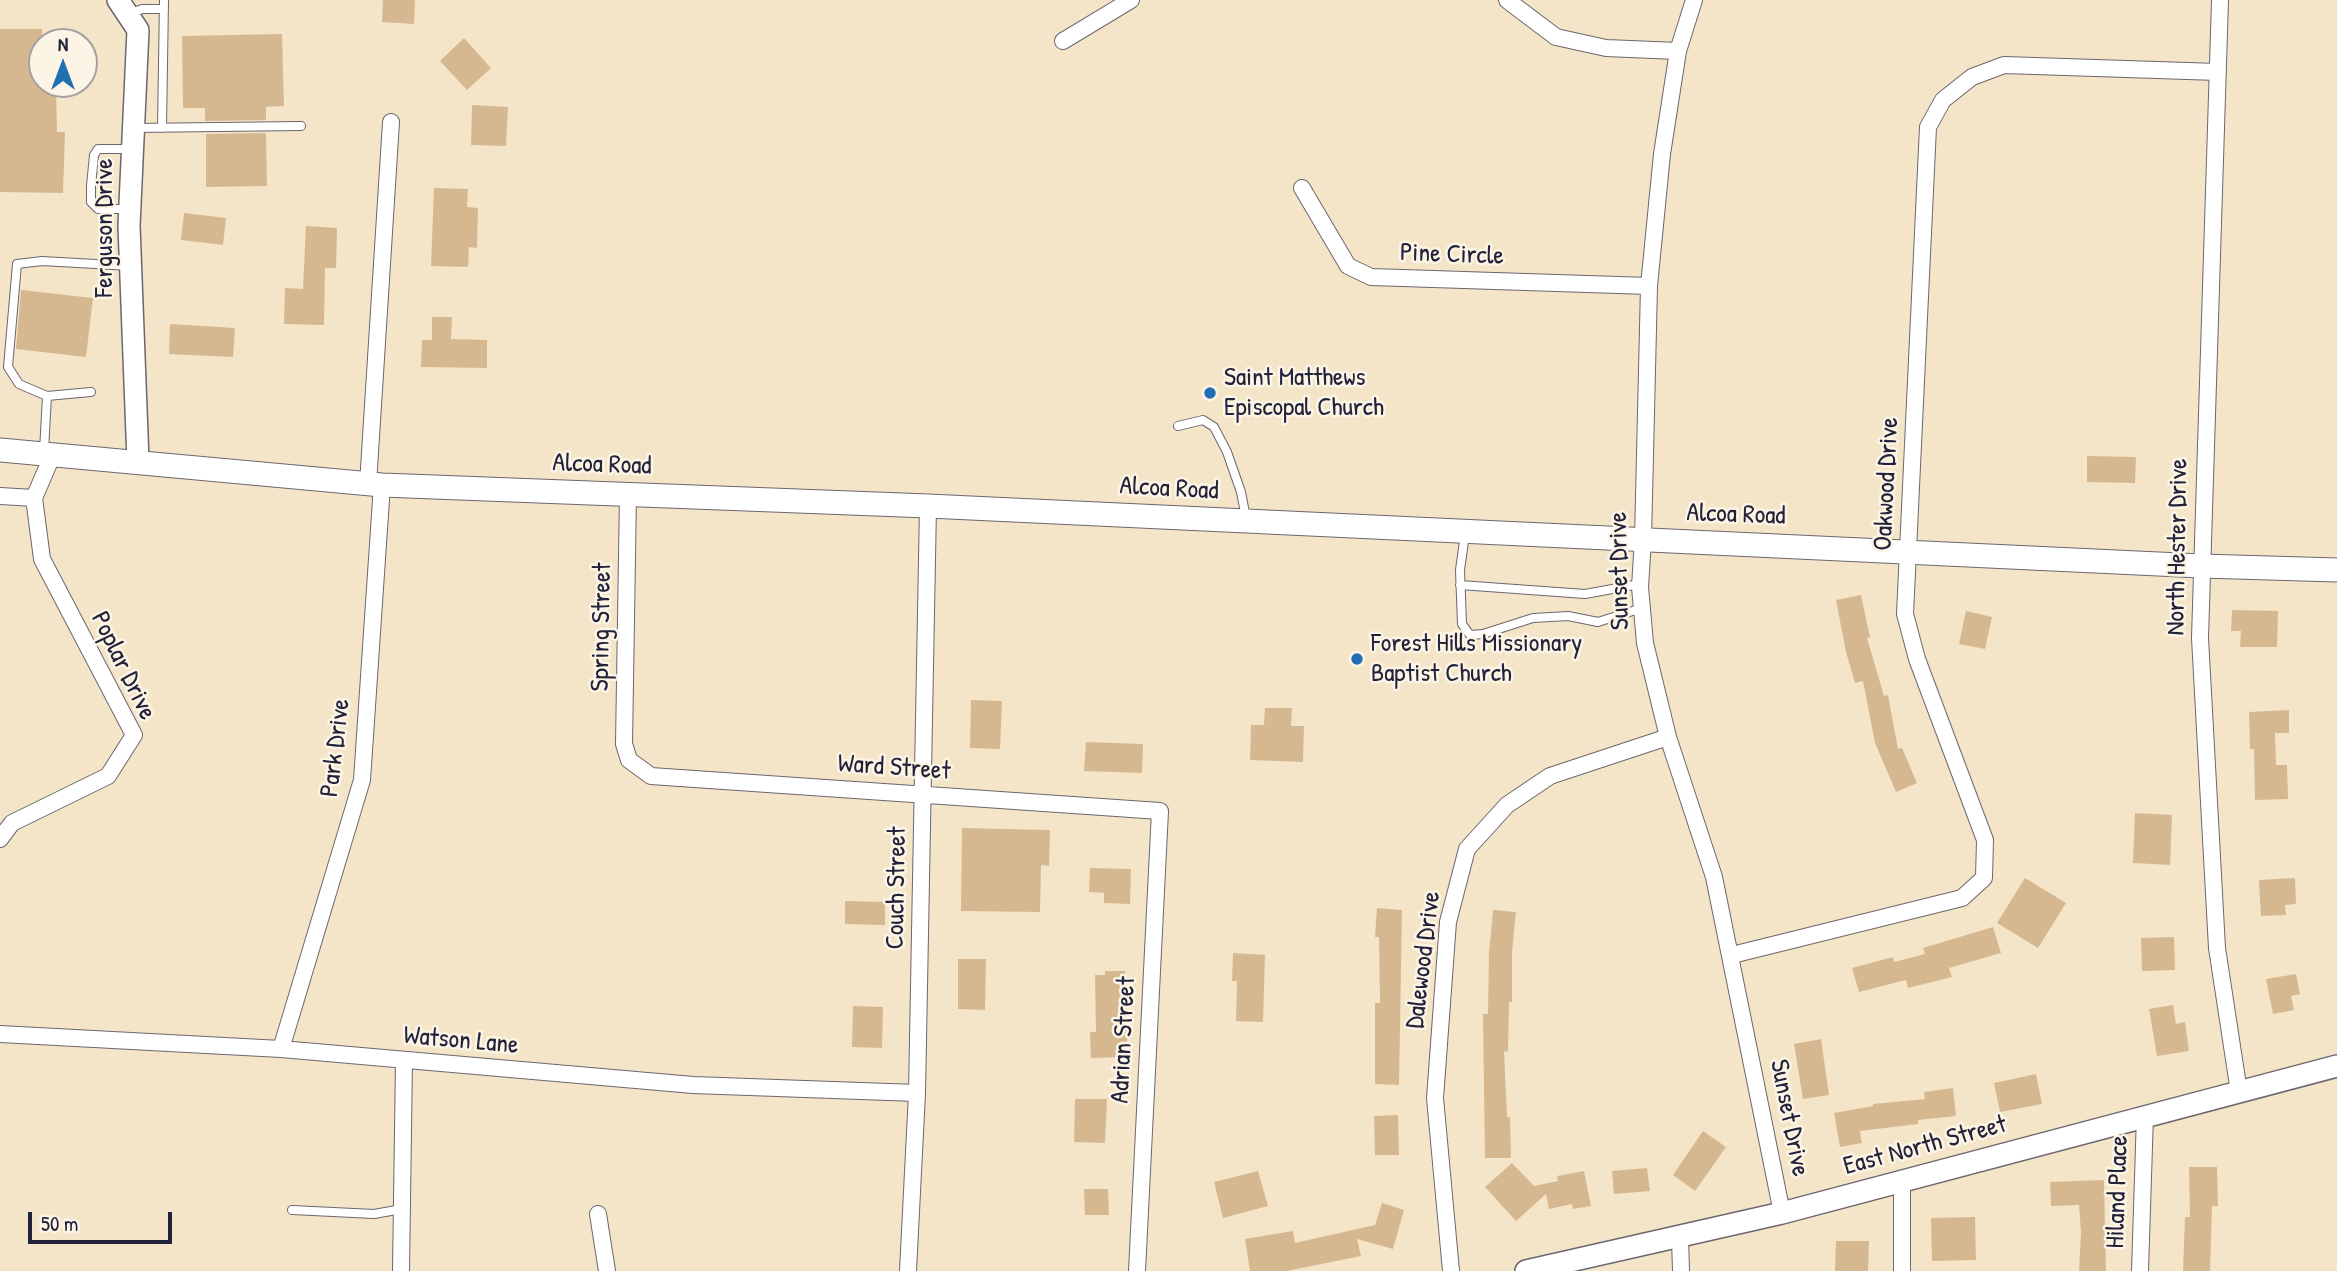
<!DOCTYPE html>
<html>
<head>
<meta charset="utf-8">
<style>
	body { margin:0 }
	#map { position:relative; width:2337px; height:1271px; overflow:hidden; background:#f4e5c9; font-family:"Patrick Hand",sans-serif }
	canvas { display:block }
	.north { position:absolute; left:28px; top:28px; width:70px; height:70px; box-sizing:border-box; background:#fcf5e5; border:2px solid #a5a1a1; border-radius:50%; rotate:0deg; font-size:19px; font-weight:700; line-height:28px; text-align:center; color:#22223b }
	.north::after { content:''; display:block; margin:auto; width:24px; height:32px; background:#1f6fb2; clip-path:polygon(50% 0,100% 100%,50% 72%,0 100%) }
	.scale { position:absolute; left:28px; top:1212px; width:144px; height:32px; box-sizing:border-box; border:4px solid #22223b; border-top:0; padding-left:9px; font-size:21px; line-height:24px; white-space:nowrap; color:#22223b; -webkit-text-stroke:5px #fcf5e5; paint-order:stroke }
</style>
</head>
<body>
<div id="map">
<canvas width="2337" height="1271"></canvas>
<div class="north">N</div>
<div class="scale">50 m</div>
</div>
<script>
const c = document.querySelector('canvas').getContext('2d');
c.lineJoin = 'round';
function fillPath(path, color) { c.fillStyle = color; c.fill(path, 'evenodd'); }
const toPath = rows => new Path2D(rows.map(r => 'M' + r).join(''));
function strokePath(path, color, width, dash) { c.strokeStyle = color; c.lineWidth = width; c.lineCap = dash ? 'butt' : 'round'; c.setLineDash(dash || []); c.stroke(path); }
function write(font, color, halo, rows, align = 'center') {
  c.font = font + ' "Patrick Hand",sans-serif'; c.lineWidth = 5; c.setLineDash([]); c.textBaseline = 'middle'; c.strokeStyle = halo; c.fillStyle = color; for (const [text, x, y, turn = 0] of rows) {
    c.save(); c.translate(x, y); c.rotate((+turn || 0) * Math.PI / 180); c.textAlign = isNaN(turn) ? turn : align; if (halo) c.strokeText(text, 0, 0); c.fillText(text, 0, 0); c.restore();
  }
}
const building = toPath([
	[383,0,415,0,414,24,382,22],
	[0,29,42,29,42,84,51,84,51,88,56,88,57,132,65,132,63,193,0,192],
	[282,34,284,106,266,107,266,120,205,121,205,108,183,108,182,36],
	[464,38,491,68,467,90,440,61],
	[472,105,508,107,506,146,471,145],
	[266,133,267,186,206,187,206,134],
	[434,188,468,189,467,207,478,208,477,248,469,247,468,267,431,266],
	[184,213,226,218,223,245,181,240],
	[306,226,337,228,336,268,325,268,324,325,284,324,285,288,303,289],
	[21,290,93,298,86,357,16,349],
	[432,317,452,317,451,339,487,340,487,368,421,367,422,340,432,340],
	[170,324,235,328,233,357,169,354],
	[2087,456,2136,457,2135,483,2087,482],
	[1861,595,1870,637,1867,638,1884,696,1888,695,1898,749,1902,748,1917,783,1896,792,1875,743,1863,681,1855,683,1846,652,1836,600],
	[2232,610,2278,611,2277,647,2240,647,2241,631,2231,631],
	[1966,611,1992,617,1985,649,1959,644],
	[971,700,1002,701,1000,749,970,748],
	[1265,708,1292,708,1291,726,1304,726,1303,762,1250,760,1251,725,1264,725],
	[2289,710,2289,733,2275,733,2276,765,2287,765,2288,799,2255,800,2254,749,2250,749,2249,712],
	[1086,742,1143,744,1142,773,1084,771],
	[2135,813,2172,815,2170,865,2133,863],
	[962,828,1050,830,1049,866,1041,865,1040,912,961,911],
	[1090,868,1131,869,1130,904,1104,903,1104,893,1089,892],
	[2025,878,2066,903,2038,948,1997,923],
	[2295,878,2296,904,2285,905,2286,915,2261,916,2259,880],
	[845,901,885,902,885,925,845,924],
	[1377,908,1402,910,1399,1085,1375,1084,1375,1003,1380,1003,1379,937,1375,937],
	[1493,910,1516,912,1512,952,1512,1002,1509,1002,1508,1052,1504,1051,1507,1117,1510,1117,1511,1158,1485,1158,1483,1014,1488,1014,1489,953],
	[1993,927,2001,953,1949,968,1952,977,1908,988,1906,980,1859,992,1852,968,1893,957,1894,962,1925,954,1923,948],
	[2174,937,2175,970,2142,971,2141,938],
	[1233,953,1265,955,1263,1022,1236,1021,1237,981,1232,981],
	[958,959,986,959,985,1010,958,1009],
	[1105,971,1125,971,1128,1057,1091,1058,1090,1032,1096,1032,1095,975,1105,975],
	[2296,974,2300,994,2291,996,2294,1010,2273,1014,2266,979],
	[2173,1005,2176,1024,2185,1022,2189,1051,2157,1056,2149,1009],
	[853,1006,883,1007,882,1048,852,1047],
	[1821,1039,1829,1095,1803,1099,1794,1044],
	[2036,1074,2042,1104,2000,1112,1994,1083],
	[1953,1088,1956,1116,1918,1120,1918,1124,1860,1131,1862,1143,1840,1147,1834,1113,1873,1106,1873,1104,1925,1099,1924,1092],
	[1075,1099,1107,1099,1105,1143,1074,1142],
	[1398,1115,1399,1155,1375,1155,1374,1116],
	[1703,1131,1726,1147,1695,1191,1673,1175],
	[1512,1163,1534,1186,1558,1181,1557,1176,1584,1171,1591,1206,1573,1209,1572,1204,1549,1209,1546,1194,1516,1221,1485,1187],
	[2189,1167,2217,1167,2218,1206,2212,1206,2210,1271,2183,1271,2185,1217,2190,1217],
	[1647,1168,1650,1191,1614,1194,1612,1171],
	[1258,1171,1268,1206,1223,1218,1214,1182],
	[2104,1180,2106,1271,2079,1271,2081,1232,2079,1205,2051,1206,2050,1182],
	[1084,1189,1108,1189,1109,1215,1085,1215],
	[1382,1203,1404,1210,1393,1249,1357,1239,1361,1256,1287,1271,1250,1271,1245,1239,1293,1231,1295,1243,1375,1225],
	[1975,1217,1976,1260,1932,1261,1931,1218],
	[1836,1241,1869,1241,1868,1271,1835,1271]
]);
const service = toPath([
	[129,14,142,9,164,9],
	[134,128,301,126],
	[162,128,164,0],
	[129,209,98,209,91,202,91,186,94,155,98,149,130,149],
	[91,392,47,396,19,384,8,367,17,264,42,261,131,266],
	[1178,426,1203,420,1214,427,1227,452,1241,492,1246,518],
	[44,451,47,396],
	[1465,534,1460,570,1462,624,1470,635,1483,634,1533,618,1568,616,1598,622,1642,608],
	[1460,585,1585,594,1640,584],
	[292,1210,374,1214,402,1209]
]);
const minor = toPath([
	[1507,0,1556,37,1606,48,1678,51],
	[1694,0,1678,51,1662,154,1649,286,1643,539,1640,587,1645,643,1668,737,1714,877,1782,1213],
	[2220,0,2200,638,2217,948,2239,1092],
	[1063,41,1131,0],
	[1302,188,1348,266,1371,277,1649,286],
	[368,484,391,122],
	[628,494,624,744,629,760,651,776,1160,811,1137,1271],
	[0,496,34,498],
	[0,839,12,823,108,776,134,735,42,559,34,498,53,454],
	[1732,955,1962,898,1984,878,1985,840,1917,659,1905,614,1928,127,1943,100,1972,77,2004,65,2218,72],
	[0,1034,281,1049,693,1085,917,1093],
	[281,1049,362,780,382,485],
	[598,1214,607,1271],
	[1680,1238,1681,1271],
	[401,1271,404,1061],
	[908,1271,917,1093,928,506],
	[1451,1271,1435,1098,1448,922,1467,849,1507,805,1550,776,1668,737],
	[1902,1271,1902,1182],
	[2140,1271,2145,1115]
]);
const tertiary = toPath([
	[118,0,138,30,129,226,138,461],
	[1526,1271,1782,1213,2337,1066]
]);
const secondary = toPath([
	[0,450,382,485,928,506,2201,566,2337,570]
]);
const markers = [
	[1210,393,7,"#1f6fb2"],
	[1357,659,7,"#1f6fb2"]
];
const streetNames = [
	["Ferguson Drive",105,228,-90],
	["Pine Circle",1452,255,2],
	["Alcoa Road",602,465,2],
	["Oakwood Drive",1887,484,-87],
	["Alcoa Road",1169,489,3],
	["Alcoa Road",1736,515,2],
	["North Hester Drive",2178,547,-89],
	["Sunset Drive",1620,571,-91],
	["Spring Street",602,627,-89],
	["Poplar Drive",123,666,64],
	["Park Drive",336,748,-83],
	["Ward Street",894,768,4],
	["Couch Street",897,888,-89],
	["Dalewood Drive",1424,960,-83],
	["Adrian Street",1124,1040,-87],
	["Watson Lane",461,1041,5],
	["Sunset Drive",1789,1118,79],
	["East North Street",1925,1146,-15],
	["Hiland Place",2118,1192,-88]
];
const poiNames = [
	["Saint Matthews",1224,378],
	["Episcopal Church",1224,408],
	["Forest Hills Missionary",1371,644],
	["Baptist Church",1371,674]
];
fillPath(building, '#d6b890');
strokePath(service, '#6c666d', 10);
strokePath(minor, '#6c666d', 18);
strokePath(tertiary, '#6c666d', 24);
strokePath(secondary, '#6c666d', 25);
strokePath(service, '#fff', 8);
strokePath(minor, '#fff', 16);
strokePath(tertiary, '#fff', 21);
strokePath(secondary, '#fff', 23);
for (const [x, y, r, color] of markers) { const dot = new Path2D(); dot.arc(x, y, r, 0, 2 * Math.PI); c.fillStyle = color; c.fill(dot); strokePath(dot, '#fcf5e5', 2.5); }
write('26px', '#22223b', '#fcf5e5', streetNames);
write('26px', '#22223b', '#fcf5e5', poiNames, 'left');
</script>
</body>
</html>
